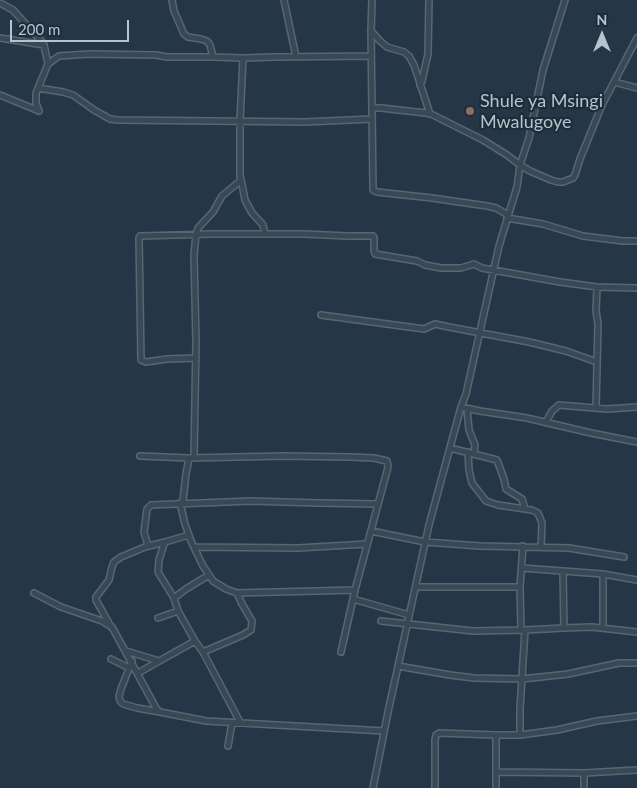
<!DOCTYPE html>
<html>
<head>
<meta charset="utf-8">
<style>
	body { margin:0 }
	#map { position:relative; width:637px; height:788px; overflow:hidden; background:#253746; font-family:Lato,sans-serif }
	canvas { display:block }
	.north { position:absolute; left:577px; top:10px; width:50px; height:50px; -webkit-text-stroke:4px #1e2d3a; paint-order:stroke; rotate:0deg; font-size:14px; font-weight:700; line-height:20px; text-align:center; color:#b7c3ce }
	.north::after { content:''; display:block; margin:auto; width:18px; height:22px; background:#b7c3ce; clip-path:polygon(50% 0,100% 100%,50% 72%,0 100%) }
	.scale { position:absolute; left:10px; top:20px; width:119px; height:22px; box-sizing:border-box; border:2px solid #b7c3ce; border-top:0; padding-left:6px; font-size:15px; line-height:18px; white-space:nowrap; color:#b7c3ce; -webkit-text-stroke:4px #1e2d3a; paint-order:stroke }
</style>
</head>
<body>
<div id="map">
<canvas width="637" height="788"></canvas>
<div class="north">N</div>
<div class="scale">200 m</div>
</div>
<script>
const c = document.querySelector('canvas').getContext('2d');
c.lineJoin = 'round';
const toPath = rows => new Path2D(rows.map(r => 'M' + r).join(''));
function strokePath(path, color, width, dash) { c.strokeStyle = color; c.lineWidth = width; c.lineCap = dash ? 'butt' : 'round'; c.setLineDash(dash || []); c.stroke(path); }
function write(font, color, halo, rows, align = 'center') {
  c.font = font + ' Lato,sans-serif'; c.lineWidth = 4.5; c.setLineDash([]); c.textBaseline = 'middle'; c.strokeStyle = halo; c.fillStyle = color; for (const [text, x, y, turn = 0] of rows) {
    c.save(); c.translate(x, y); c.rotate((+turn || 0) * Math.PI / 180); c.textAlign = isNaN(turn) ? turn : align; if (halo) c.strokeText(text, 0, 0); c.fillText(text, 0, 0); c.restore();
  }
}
const minor = toPath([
	[172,0,174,11,184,34,188,37,201,39,207,41,210,45,213,57],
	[284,0,296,57],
	[372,0,371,31,373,190,377,192,432,198,487,206,496,208,508,215],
	[0,3,13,10,42,42,44,45,48,64],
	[371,31,380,41,387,47,404,52,409,56,414,65,430,114],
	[0,38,44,45],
	[614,82,637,88],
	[420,85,422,81,428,54,429,0],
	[38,88,63,92,73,95,94,110,110,119,118,120,305,122,372,119],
	[0,95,39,111],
	[372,108,381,108,426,113,433,115,483,140,507,155,520,165,530,171,551,180,558,182,563,182,573,178,575,175,580,159,602,105,637,38],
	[39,111,36,103,36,93,48,64,59,56,89,54,156,55,167,57,213,57,243,58,275,57,371,56],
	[241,179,245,200,252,213,263,225,265,234],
	[507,218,543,224,583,236,623,241,637,241],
	[321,315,424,329,435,324,449,327,529,342,566,351,597,362],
	[196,358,167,359,146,362,141,360,139,238,140,236,213,234,305,234,347,236,373,236,374,237,374,251,375,254,417,261,425,265,441,268,461,268,474,264,482,268,560,282,597,287,637,288],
	[461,407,480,411,527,418,591,433,637,442],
	[596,407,598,324,596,311,597,287],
	[467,409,469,430,475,445,474,454],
	[546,422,552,411,559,405,607,409,637,407],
	[450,448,497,460,504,479,506,489,522,499,525,509],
	[468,452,469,470,472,483,486,501,498,505,532,510,538,513,542,523,541,547],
	[140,456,189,458,284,456,350,457,374,458,387,461,388,466,387,471,355,590,341,652],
	[194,458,196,342,194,255,196,235,198,228,213,212,222,196,240,181,240,121,243,58],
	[180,503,185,524,191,541,203,566,213,581,226,589,237,593,355,590],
	[184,503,183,500,186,474,189,458],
	[371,531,425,542,480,546,569,548,624,557],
	[189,535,165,542,163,547,159,560,158,572,174,598,178,611,195,641,203,652,240,722],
	[148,546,144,532,147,509,151,505,251,501,318,503,378,504],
	[194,547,298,548,367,544],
	[522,568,603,574,637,580],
	[563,571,564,628],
	[416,587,520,587],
	[34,593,61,607,102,621,112,627,156,708,160,712,206,721,384,731],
	[174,598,186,589,209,575],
	[353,599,409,615],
	[158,618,178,611],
	[381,621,473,631,525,630,564,628,592,627,637,632],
	[111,627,96,600,96,597,109,580,112,567,114,562,121,557,145,547,165,542],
	[603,628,603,574],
	[521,630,520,587,523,546],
	[126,651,159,661],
	[203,652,243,635,251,630,252,621,242,604,237,593],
	[111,659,129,668],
	[132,661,121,689,119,696,120,701,123,704,137,708,160,712],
	[398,666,450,675,474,678,522,679,568,674,619,663,637,663],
	[138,673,195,641],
	[496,735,496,788],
	[520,735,520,709,525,630],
	[228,746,232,723],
	[497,772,584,773,637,770],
	[584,773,584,788],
	[373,788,388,712,429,525,461,407,466,394,499,246,517,187,520,165,529,138,543,70,565,0],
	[435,788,435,740,436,735,439,733,496,735,520,735,557,730,597,721,637,716]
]);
const markers = [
	[470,111,5,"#8d6e63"]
];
const poiNames = [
	["Shule ya Msingi",480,101],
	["Mwalugoye",480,122]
];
strokePath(minor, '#586672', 8);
strokePath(minor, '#394855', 5);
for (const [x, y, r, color] of markers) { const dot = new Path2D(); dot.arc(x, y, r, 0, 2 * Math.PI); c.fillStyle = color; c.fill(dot); strokePath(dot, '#1e2d3a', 2); }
write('18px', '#b7c3ce', '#1e2d3a', poiNames, 'left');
</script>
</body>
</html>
